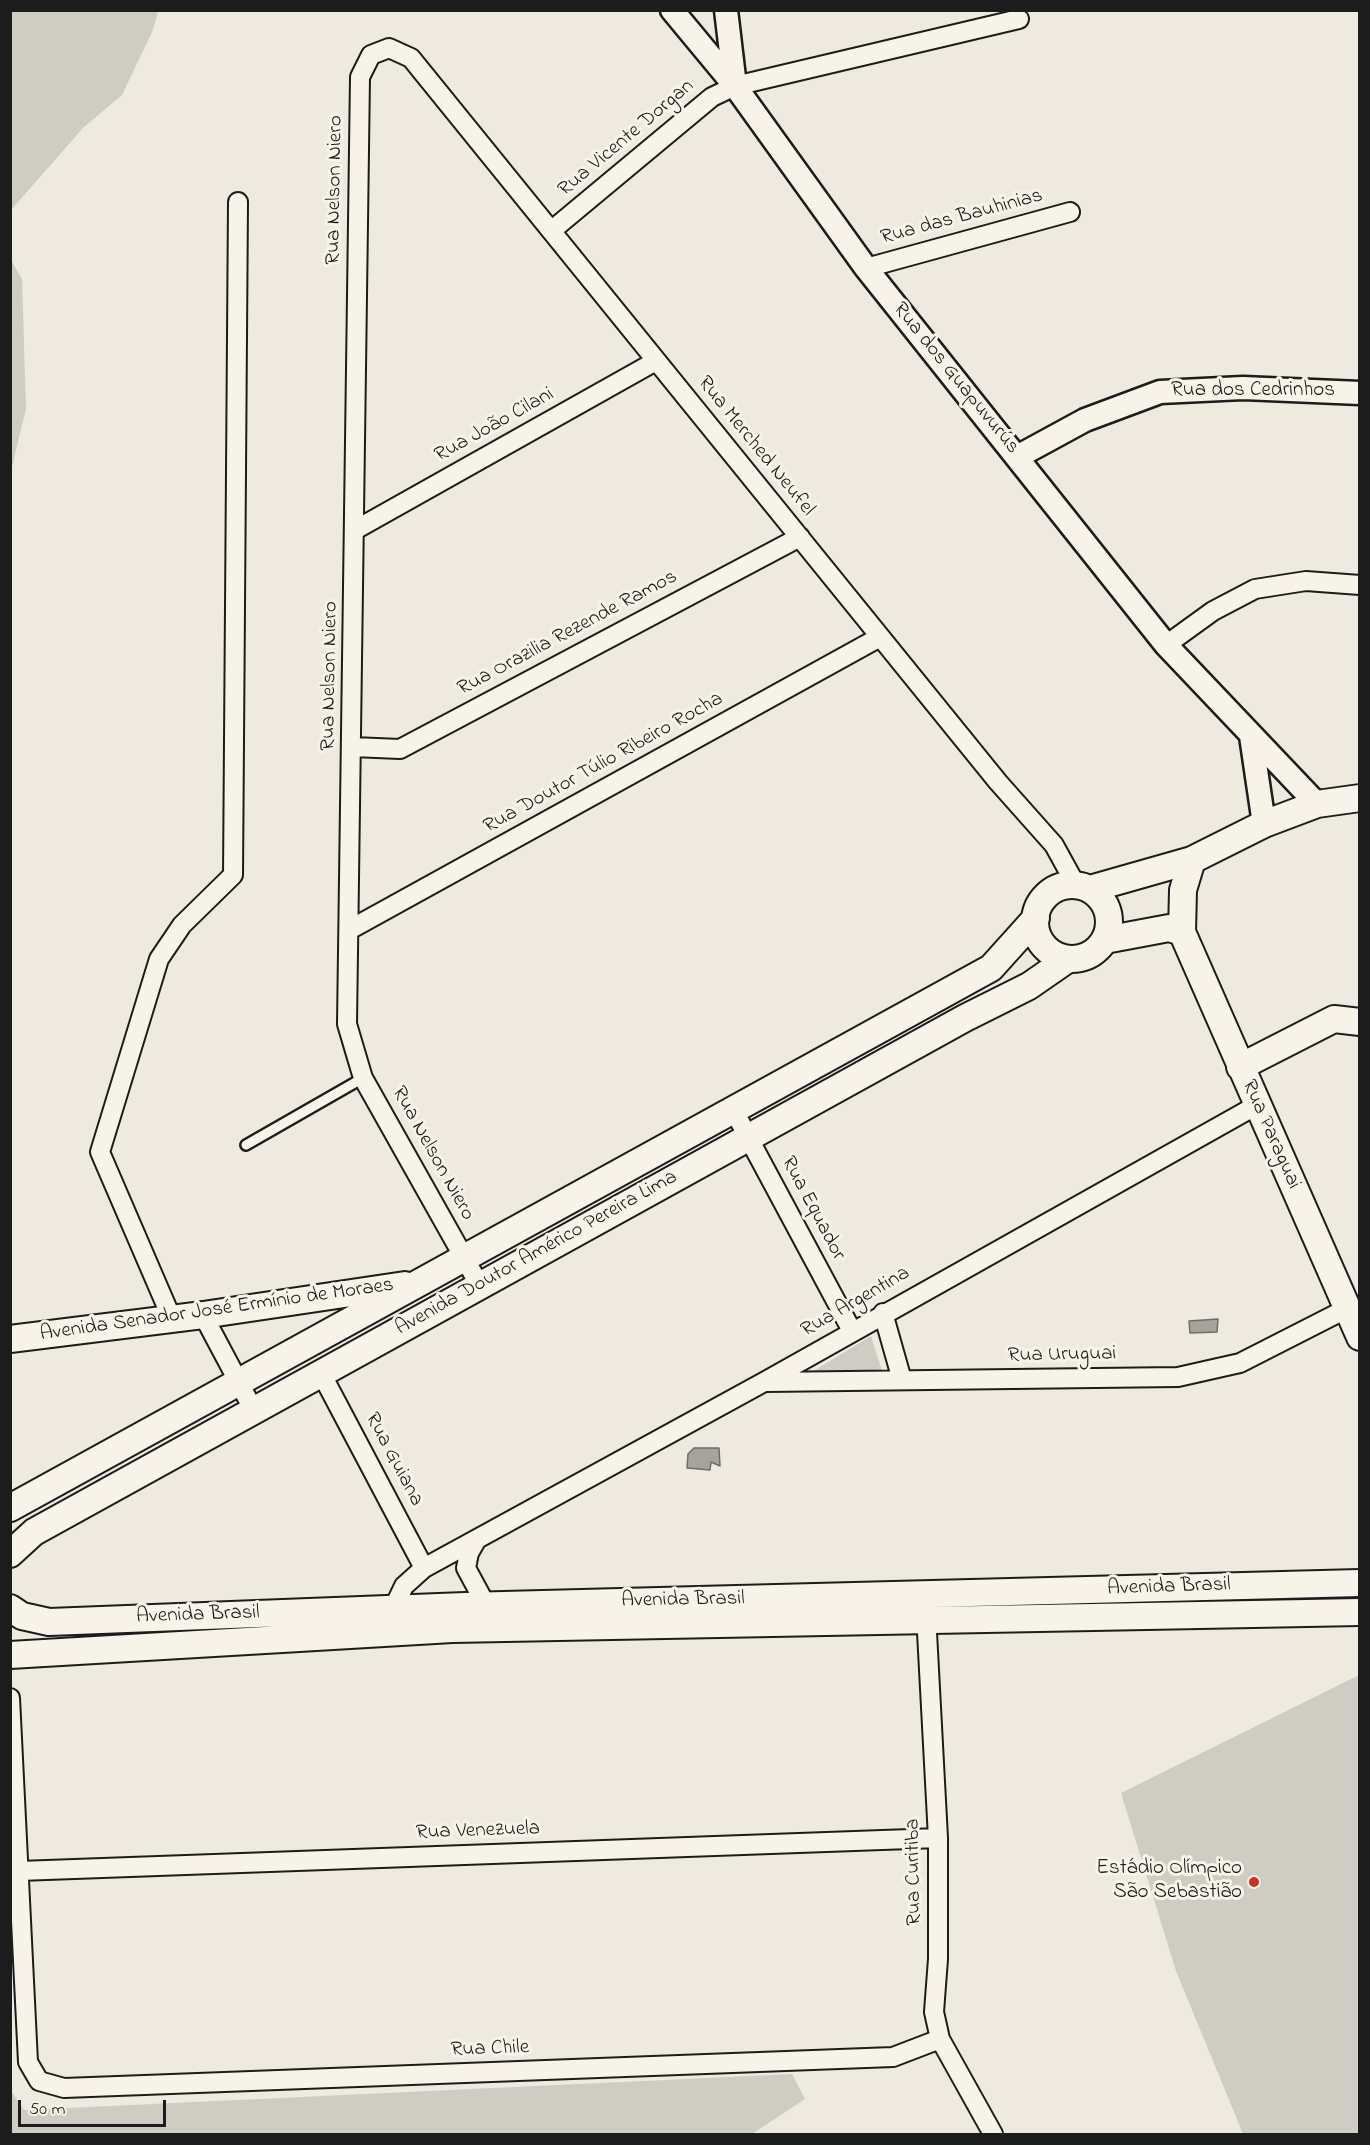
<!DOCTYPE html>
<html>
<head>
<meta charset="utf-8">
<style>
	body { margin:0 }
	#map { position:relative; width:1370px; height:2145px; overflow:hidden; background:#eeeae0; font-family:"Indie Flower",sans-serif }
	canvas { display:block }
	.frame { position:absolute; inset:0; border:12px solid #1c1c1c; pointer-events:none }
	.scale { position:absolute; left:18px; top:2100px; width:148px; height:27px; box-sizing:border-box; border:3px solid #1c1c1c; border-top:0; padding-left:8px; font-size:18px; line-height:21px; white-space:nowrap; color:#1c1c1c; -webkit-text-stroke:4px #f7f3e8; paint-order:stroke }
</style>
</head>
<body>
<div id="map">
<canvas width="1370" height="2145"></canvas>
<div class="frame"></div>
<div class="scale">50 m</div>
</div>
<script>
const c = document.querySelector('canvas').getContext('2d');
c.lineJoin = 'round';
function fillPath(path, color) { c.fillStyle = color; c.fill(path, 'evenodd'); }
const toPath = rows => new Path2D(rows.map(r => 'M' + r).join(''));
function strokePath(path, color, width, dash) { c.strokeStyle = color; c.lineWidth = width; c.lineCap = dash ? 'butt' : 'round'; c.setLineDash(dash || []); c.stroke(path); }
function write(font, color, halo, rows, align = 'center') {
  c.font = font + ' "Indie Flower",sans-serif'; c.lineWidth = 6; c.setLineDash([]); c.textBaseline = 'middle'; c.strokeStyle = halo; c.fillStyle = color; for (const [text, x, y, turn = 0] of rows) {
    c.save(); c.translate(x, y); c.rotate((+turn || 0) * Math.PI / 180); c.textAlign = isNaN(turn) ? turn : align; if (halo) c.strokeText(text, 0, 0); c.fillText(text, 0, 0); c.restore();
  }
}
const green = toPath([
	[11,10,158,11,153,30,122,95,83,128,11,210],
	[11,260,22,279,26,409,11,471],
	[871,1336,883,1374,812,1372],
	[1359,1675,1359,2134,1243,2134,1176,1971,1121,1793],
	[792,2074,805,2099,752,2134,11,2134,11,2091,24,2110]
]);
const water = toPath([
	[1218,1319,1217,1332,1190,1333,1189,1321,1218,1319],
	[694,1448,719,1448,720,1466,711,1462,710,1470,687,1468,688,1454,694,1448]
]);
const service = toPath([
	[246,1145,363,1078]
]);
const minor = toPath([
	[551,231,712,97,735,86,1019,19],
	[866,268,1070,212],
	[355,530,656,361],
	[1166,645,1213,611,1255,589,1306,581,1360,585],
	[353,747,400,749,800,537],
	[349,930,880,637],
	[733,1109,852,1331],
	[480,1286,363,1078,347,1024,360,77,371,55,389,48,411,58,998,782,1054,845,1076,885],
	[883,1313,902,1380],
	[203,1315,254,1411],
	[172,1319,100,1152,159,959,182,925,233,875,238,202],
	[321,1373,424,1568],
	[766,1382,1178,1377,1240,1363,1346,1309],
	[477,1539,469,1553,466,1568,486,1605],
	[925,1595,938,1838,938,1959,934,2012,940,2039,993,2134],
	[393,1619,393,1609,404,1586,424,1568,764,1382,1257,1105],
	[10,1698,28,2062,39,2081,64,2088,893,2057,940,2039],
	[19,1871,938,1838]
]);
const tertiary = toPath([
	[672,10,735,86,866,268,1166,645,1317,804],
	[726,10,735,86],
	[1017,457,1085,420,1160,392,1243,388,1360,393],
	[1251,736,1264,824]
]);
const secondary = toPath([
	[1192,860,1183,890,1182,932,1360,1337],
	'1035 922a37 37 0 1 1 74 0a37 37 0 1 1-74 0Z',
	[1090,889,1192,860,1264,824,1317,804,1360,798],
	[1105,940,1169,928,1182,932],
	[1240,1067,1334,1019,1360,1022],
	[10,1339,203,1315,405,1285],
	[10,1508,991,968,1036,918],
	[10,1554,34,1532,965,1018,1029,986,1068,959],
	[10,1608,22,1616,49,1622,465,1606,1360,1583],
	[10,1655,452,1629,1360,1612]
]);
const markers = [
	[1254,1882,6,"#c8321e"]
];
const streetNames = [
	["Rua Vicente Dorgan",627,139,-40],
	["Rua Nelson Niero",336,190,-89],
	["Rua das Bauhinias",962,218,-15],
	["Rua dos Guapuvurús",955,379,51],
	["Rua dos Cedrinhos",1253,392],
	["Rua João Cilani",495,426,-29],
	["Rua Merched Neufel",755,447,51],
	["Rua Orazilia Rezende Ramos",568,634,-28],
	["Rua Nelson Niero",331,676,-89],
	["Rua Doutor Túlio Ribeiro Rocha",604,764,-29],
	["Rua Paraguai",1270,1135,66],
	["Rua Nelson Niero",432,1154,61],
	["Rua Equador",812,1209,62],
	["Avenida Doutor Américo Pereira Lima",537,1254,-29],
	["Rua Argentina",856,1303,-30],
	["Avenida Senador José Ermínio de Moraes",217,1311,-8],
	["Rua Uruguai",1062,1356,-1],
	["Rua Guiana",393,1460,62],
	["Avenida Brasil",1169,1588,-2],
	["Avenida Brasil",683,1601,-1],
	["Avenida Brasil",198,1616,-2],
	["Rua Venezuela",478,1832,-2],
	["Rua Curitiba",915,1872,-91],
	["Rua Chile",490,2050,-2]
];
const poiNames = [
	["Estádio Olímpico",1242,1870],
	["São Sebastião",1242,1894]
];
fillPath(green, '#cfccc3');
fillPath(water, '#a6a39d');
strokePath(water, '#6f6d69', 1.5);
strokePath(service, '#1c1c1c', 14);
strokePath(minor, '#1c1c1c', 22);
strokePath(tertiary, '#1c1c1c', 27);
strokePath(secondary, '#1c1c1c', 30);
strokePath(service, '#f7f3e8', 9);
strokePath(minor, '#f7f3e8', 18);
strokePath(tertiary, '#f7f3e8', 22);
strokePath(secondary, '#f7f3e8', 26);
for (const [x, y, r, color] of markers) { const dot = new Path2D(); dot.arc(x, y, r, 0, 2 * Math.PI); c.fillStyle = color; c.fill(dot); strokePath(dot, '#f7f3e8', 2); }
write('21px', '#1c1c1c', '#f7f3e8', streetNames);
write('21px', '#1c1c1c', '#f7f3e8', poiNames, 'right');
</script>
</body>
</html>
